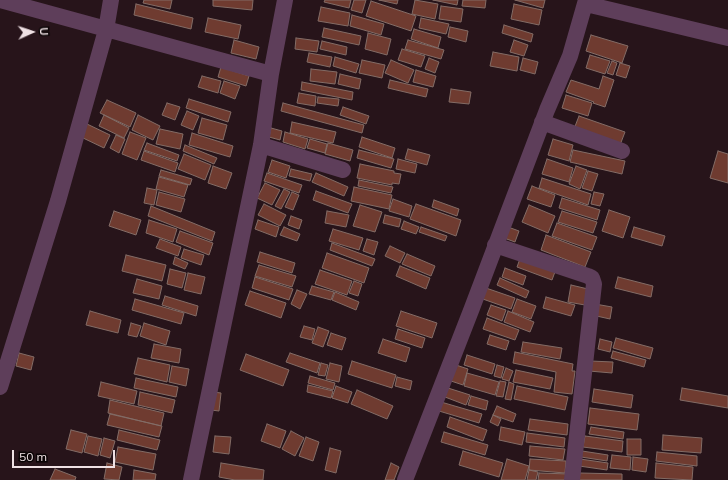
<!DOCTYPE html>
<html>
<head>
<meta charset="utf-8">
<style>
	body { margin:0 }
	#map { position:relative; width:728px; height:480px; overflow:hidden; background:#27141a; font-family:Mulish,sans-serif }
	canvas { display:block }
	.north { position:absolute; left:12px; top:12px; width:40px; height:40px; -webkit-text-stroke:3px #0a0405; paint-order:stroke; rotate:87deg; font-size:11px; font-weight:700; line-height:16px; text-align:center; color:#efe1e4 }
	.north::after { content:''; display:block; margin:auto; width:14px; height:18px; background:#efe1e4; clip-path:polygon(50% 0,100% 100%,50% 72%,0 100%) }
	.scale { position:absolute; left:12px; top:450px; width:103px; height:18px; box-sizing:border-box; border:2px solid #efe1e4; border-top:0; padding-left:5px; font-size:12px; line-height:14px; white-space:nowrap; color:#efe1e4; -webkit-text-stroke:3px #0a0405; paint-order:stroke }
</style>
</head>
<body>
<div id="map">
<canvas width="728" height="480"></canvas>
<div class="north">U</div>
<div class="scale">50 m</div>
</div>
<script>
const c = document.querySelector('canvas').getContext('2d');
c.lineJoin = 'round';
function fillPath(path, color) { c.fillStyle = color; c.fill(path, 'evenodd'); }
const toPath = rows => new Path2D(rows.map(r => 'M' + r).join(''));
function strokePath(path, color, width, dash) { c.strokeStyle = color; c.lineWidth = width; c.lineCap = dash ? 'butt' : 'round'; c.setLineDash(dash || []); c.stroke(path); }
const building = toPath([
	[144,0,172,0,170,9,143,3,144,0],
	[213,0,253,0,252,10,213,6,213,0],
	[325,0,351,0,349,8,324,2,325,0],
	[354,0,366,0,362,13,351,10,354,0],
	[379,0,398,0,397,4,379,0],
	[415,0,438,4,435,19,412,14,415,0],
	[433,0,458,0,457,5,433,0],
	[463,0,486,0,485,8,462,6,463,0],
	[515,0,545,0,543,8,515,0],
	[371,1,416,16,411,31,366,16,371,1],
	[136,4,193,18,191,29,134,15,136,4],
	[514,4,542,10,539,25,511,19,514,4],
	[441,6,463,9,461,22,439,19,441,6],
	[321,7,350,13,348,26,318,21,321,7],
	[352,15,384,24,381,35,350,26,352,15],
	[208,18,241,25,238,39,205,32,208,18],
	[421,18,449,24,446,34,419,28,421,18],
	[504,25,533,34,531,42,502,33,504,25],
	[450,27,468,31,466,42,448,37,450,27],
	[324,28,361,36,359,45,322,37,324,28],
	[414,29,441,37,438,48,411,39,414,29],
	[368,33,391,39,387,55,365,49,368,33],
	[591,35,628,46,622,63,586,51,591,35],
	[296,38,319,41,317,52,295,49,296,38],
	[234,40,259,47,256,59,231,53,234,40],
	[408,40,444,50,441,59,405,49,408,40],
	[514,40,528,45,524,56,510,52,514,40],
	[322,41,347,47,346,55,320,49,322,41],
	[402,49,425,56,421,67,398,60,402,49],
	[493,52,519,57,517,71,490,66,493,52],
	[309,53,332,57,330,67,307,62,309,53],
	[590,55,610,61,605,74,586,68,590,55],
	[335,57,359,64,356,73,333,66,335,57],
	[429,58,439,62,435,73,425,69,429,58],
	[523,58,538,62,535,74,520,70,523,58],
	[362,60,385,65,382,78,359,73,362,60],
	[391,60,414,70,408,83,385,73,391,60],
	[612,61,617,63,613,75,607,73,612,61],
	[620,63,630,66,626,78,616,75,620,63],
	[221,67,249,76,246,86,218,77,221,67],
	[311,69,337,72,335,84,310,81,311,69],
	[416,70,436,76,433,87,413,82,416,70],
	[340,74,361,79,359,89,338,84,340,74],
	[202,76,221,81,218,93,198,87,202,76],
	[603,76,614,80,605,107,593,103,594,102,566,92,571,80,599,89,603,76],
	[390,80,428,89,426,97,388,88,390,80],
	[224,81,240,86,235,99,220,93,224,81],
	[302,82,353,92,352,100,301,90,302,82],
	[451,89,471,92,469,104,449,102,451,89],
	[299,93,316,96,315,106,297,103,299,93],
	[566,95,592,103,588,116,562,108,566,95],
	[318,97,339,99,338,106,317,103,318,97],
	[189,99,231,112,228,122,186,108,189,99],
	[107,100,136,113,130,127,100,113,107,100],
	[167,103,180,107,175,120,162,115,167,103],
	[283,103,364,125,362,133,281,111,283,103],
	[343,107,369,116,366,124,340,115,343,107],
	[187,111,199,116,193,130,181,125,187,111],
	[104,115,129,128,124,138,99,126,104,115],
	[138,115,160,126,153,140,132,130,138,115],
	[579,116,625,132,620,145,574,129,579,116],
	[202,118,227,125,223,140,198,133,202,118],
	[292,122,336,132,333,143,290,133,292,122],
	[87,124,110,135,104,148,81,137,87,124],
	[271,128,282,131,280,140,269,137,271,128],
	[160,129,183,134,180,149,156,144,160,129],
	[130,132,146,138,137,160,122,154,130,132],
	[285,132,308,139,305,149,283,142,285,132],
	[192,133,233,146,230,157,189,145,192,133],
	[116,135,125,139,119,153,110,148,116,135],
	[362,137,395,148,392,158,359,147,362,137],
	[310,139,327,144,325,153,307,148,310,139],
	[553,139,573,145,569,161,548,155,553,139],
	[147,143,179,155,177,161,144,150,147,143],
	[328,143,353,150,350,161,325,154,328,143],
	[185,145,217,158,214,164,183,151,185,145],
	[408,149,430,155,427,165,405,159,408,149],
	[359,150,394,159,391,168,357,158,359,150],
	[573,150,625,161,622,174,570,162,573,150],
	[144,151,178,163,175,172,141,160,144,151],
	[718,151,728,154,728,183,710,178,718,151],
	[184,154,211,165,205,180,178,169,184,154],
	[398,159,417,164,415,173,396,169,398,159],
	[547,159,573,168,569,182,542,174,547,159],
	[272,160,290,166,286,178,268,172,272,160],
	[360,164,394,171,394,173,401,174,399,184,392,183,392,185,357,178,360,164],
	[213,166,232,173,226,189,208,183,213,166],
	[576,166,587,170,580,189,569,184,576,166],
	[291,169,312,174,310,181,289,176,291,169],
	[161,170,192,179,190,185,159,176,161,170],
	[588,171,598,174,592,191,582,188,588,171],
	[267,173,302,185,299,193,264,181,267,173],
	[316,173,348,187,344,196,312,182,316,173],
	[159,177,188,185,184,197,156,189,159,177],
	[542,178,591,194,588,205,539,188,542,178],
	[359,180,393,187,391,193,358,186,359,180],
	[265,183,280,190,272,205,257,198,265,183],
	[532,186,555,195,551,207,527,199,532,186],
	[354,187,392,195,389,209,351,201,354,187],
	[147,188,157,190,154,205,144,203,147,188],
	[284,189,290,192,281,209,275,206,284,189],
	[316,191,352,204,348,213,313,200,316,191],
	[159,192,185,199,181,212,156,205,159,192],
	[292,192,299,195,293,210,285,207,292,192],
	[594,192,604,194,600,206,591,204,594,192],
	[562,198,600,210,597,220,559,208,562,198],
	[393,199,412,206,409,217,389,211,393,199],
	[434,200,459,209,457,216,432,207,434,200],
	[264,204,286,215,280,226,258,215,264,204],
	[416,204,461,220,456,236,410,219,416,204],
	[360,205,382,212,375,232,353,226,360,205],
	[529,205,555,216,548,233,522,222,529,205],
	[151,206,215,232,212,241,148,216,151,206],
	[609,210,630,217,623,238,602,231,609,210],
	[114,211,141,220,136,235,109,226,114,211],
	[327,211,349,215,346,227,325,223,327,211],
	[562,211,597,222,593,233,558,222,562,211],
	[385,215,401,219,399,227,383,223,385,215],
	[291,216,302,220,299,229,288,225,291,216],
	[149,220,177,229,173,242,146,233,149,220],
	[258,220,279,227,276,237,255,229,258,220],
	[404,221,419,227,416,234,401,229,404,221],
	[557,223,597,237,592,250,552,236,557,223],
	[284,227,300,234,297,241,280,235,284,227],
	[421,227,447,236,445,241,419,232,421,227],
	[508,227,519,231,515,242,504,238,508,227],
	[634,227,665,236,662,246,631,237,634,227],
	[333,229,363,238,359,250,329,241,333,229],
	[180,231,213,243,209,255,176,242,180,231],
	[546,235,591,252,585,267,541,250,546,235],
	[160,239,181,247,178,256,156,248,160,239],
	[367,239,378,242,374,255,363,251,367,239],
	[332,243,375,259,372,266,330,250,332,243],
	[390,246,405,253,400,263,385,256,390,246],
	[184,249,204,255,201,265,181,258,184,249],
	[260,252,295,263,292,273,257,262,260,252],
	[327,253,369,268,364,283,322,268,327,253],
	[407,254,435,266,431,276,402,264,407,254],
	[126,255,166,265,162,281,122,271,126,255],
	[521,256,556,269,552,280,517,267,521,256],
	[175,257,188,263,185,269,173,264,175,257],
	[259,265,296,276,292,287,255,276,259,265],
	[400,266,430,278,426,289,396,276,400,266],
	[505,268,526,276,523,285,502,277,505,268],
	[170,269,186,273,182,288,167,284,170,269],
	[320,270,352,281,347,295,315,284,320,270],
	[188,273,205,277,201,294,184,290,188,273],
	[255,277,293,289,289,300,252,288,255,277],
	[618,277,653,286,651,297,615,288,618,277],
	[500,278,529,291,526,298,497,285,500,278],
	[137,279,162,286,159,299,133,293,137,279],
	[354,281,362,284,358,296,349,293,354,281],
	[571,285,588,289,585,305,568,302,571,285],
	[312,286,334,292,331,300,309,294,312,286],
	[483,287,515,298,511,309,480,298,483,287],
	[297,290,307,294,300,309,291,304,297,290],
	[250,291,286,303,281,318,245,305,250,291],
	[335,292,359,302,356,310,332,300,335,292],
	[165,296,198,306,196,316,162,305,165,296],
	[546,297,575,305,571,316,543,308,546,297],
	[135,299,184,313,181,324,132,310,135,299],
	[517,299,536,306,531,319,512,312,517,299],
	[595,304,612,307,610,319,592,315,595,304],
	[491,305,506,310,502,321,487,315,491,305],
	[90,311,121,320,118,333,86,325,90,311],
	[401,311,437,323,432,338,396,326,401,311],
	[508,311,534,322,530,332,504,322,508,311],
	[487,318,519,330,515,340,483,329,487,318],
	[131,323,141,326,137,337,128,335,131,323],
	[144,323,170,331,166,345,140,336,144,323],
	[304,326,315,329,312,340,300,337,304,326],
	[318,327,329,331,323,347,312,343,318,327],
	[398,329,425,338,422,348,395,339,398,329],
	[331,333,346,338,342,350,327,345,331,333],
	[490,335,509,341,506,350,487,344,490,335],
	[616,338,653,348,650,359,613,348,616,338],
	[383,339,410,348,406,362,378,353,383,339],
	[600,339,612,342,610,352,598,349,600,339],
	[523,342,562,348,560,359,521,352,523,342],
	[154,344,181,349,179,363,151,358,154,344],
	[613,351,646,360,644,367,611,358,613,351],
	[515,352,573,364,572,371,575,371,572,394,554,392,556,372,513,363,515,352],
	[19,353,34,357,31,370,16,366,19,353],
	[290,353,320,363,317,373,286,362,290,353],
	[246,354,289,370,283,386,240,370,246,354],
	[467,355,495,364,492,374,464,365,467,355],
	[138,358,170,365,167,382,134,374,138,358],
	[352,361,396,375,392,388,348,374,352,361],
	[590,361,613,362,612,373,589,371,590,361],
	[321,363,328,365,325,376,318,375,321,363],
	[330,363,342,366,339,382,326,379,330,363],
	[456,365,468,369,463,385,451,381,456,365],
	[497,365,504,367,501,378,494,376,497,365],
	[172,366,189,369,186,386,169,382,172,366],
	[506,368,513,371,509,381,502,379,506,368],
	[516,370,553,378,550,389,513,382,516,370],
	[467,373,499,382,495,395,464,386,467,373],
	[310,376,335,383,333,390,308,383,310,376],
	[397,377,412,381,410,390,395,386,397,377],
	[136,378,178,387,176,397,134,388,136,378],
	[500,381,506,382,503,397,496,396,500,381],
	[101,382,137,391,134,404,98,396,101,382],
	[509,382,514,384,511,400,505,399,509,382],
	[308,385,333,391,331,398,307,392,308,385],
	[336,386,352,392,348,403,332,398,336,386],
	[517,386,568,397,565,410,514,399,517,386],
	[448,388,470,395,466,405,445,397,448,388],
	[682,388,728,396,728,408,680,400,682,388],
	[594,389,633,395,631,408,592,402,594,389],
	[357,390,393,406,387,419,351,404,357,390],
	[140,392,175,400,172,413,138,405,140,392],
	[213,392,221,393,219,411,211,410,213,392],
	[471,396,488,401,486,410,468,405,471,396],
	[110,400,164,413,161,426,108,413,110,400],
	[441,402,482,414,479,423,439,411,441,402],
	[497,406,516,414,513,422,493,415,497,406],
	[590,408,639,414,637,430,588,424,590,408],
	[110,414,162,426,159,437,107,425,110,414],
	[493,415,501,419,498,426,490,422,493,415],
	[450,417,487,430,483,441,447,427,450,417],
	[530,419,568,424,567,435,528,430,530,419],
	[267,424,286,431,280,448,261,441,267,424],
	[501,427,525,432,522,445,499,440,501,427],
	[591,427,624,432,623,439,589,434,591,427],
	[71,430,87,434,82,453,66,449,71,430],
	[119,430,160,440,157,450,117,440,119,430],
	[291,431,304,438,295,456,282,449,291,431],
	[444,432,488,445,485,455,441,442,444,432],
	[527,433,565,438,564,447,526,442,527,433],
	[663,435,702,438,701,453,662,450,663,435],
	[88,436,102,439,98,456,84,452,88,436],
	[215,436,231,437,229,454,213,452,215,436],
	[585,436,623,441,622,452,583,447,585,436],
	[306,437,319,442,313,461,299,456,306,437],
	[104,438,115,441,110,458,100,455,104,438],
	[627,439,641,439,641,455,627,455,627,439],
	[530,446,565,449,563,460,529,456,530,446],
	[118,447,156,454,153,470,115,462,118,447],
	[330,448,341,451,336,473,325,470,330,448],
	[463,451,503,463,499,477,459,465,463,451],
	[582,451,608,455,607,461,581,457,582,451],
	[657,452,697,456,697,466,656,461,657,452],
	[612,455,631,457,630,470,610,468,612,455],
	[633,457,648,459,646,472,632,470,633,457],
	[507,459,529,466,525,480,501,480,507,459],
	[530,459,566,461,565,473,529,470,530,459],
	[580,459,608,463,607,470,579,466,580,459],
	[107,463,122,467,119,480,104,479,107,463],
	[221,463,264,470,263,480,235,480,219,477,221,463],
	[391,463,399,467,394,480,385,480,391,463],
	[656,463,693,467,692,480,655,478,656,463],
	[55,469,76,477,75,480,50,480,55,469],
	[134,470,156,474,155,480,133,480,134,470],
	[529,470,538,472,536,480,527,480,529,470],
	[539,473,569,474,569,480,538,480,539,473],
	[580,473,622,474,622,480,579,480,580,473]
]);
const minor = toPath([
	[0,0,271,74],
	[586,4,728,38],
	[542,122,622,151],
	[261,145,343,170],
	[495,245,588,276,592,278,594,284,572,480],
	[0,387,58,201,106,30,111,0],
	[191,480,261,145,271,74,285,0],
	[405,480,472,308,547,110,570,56,586,0]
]);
fillPath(building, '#6f3b30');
strokePath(building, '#836c66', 1);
strokePath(minor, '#5e3e5a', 16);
</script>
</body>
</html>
